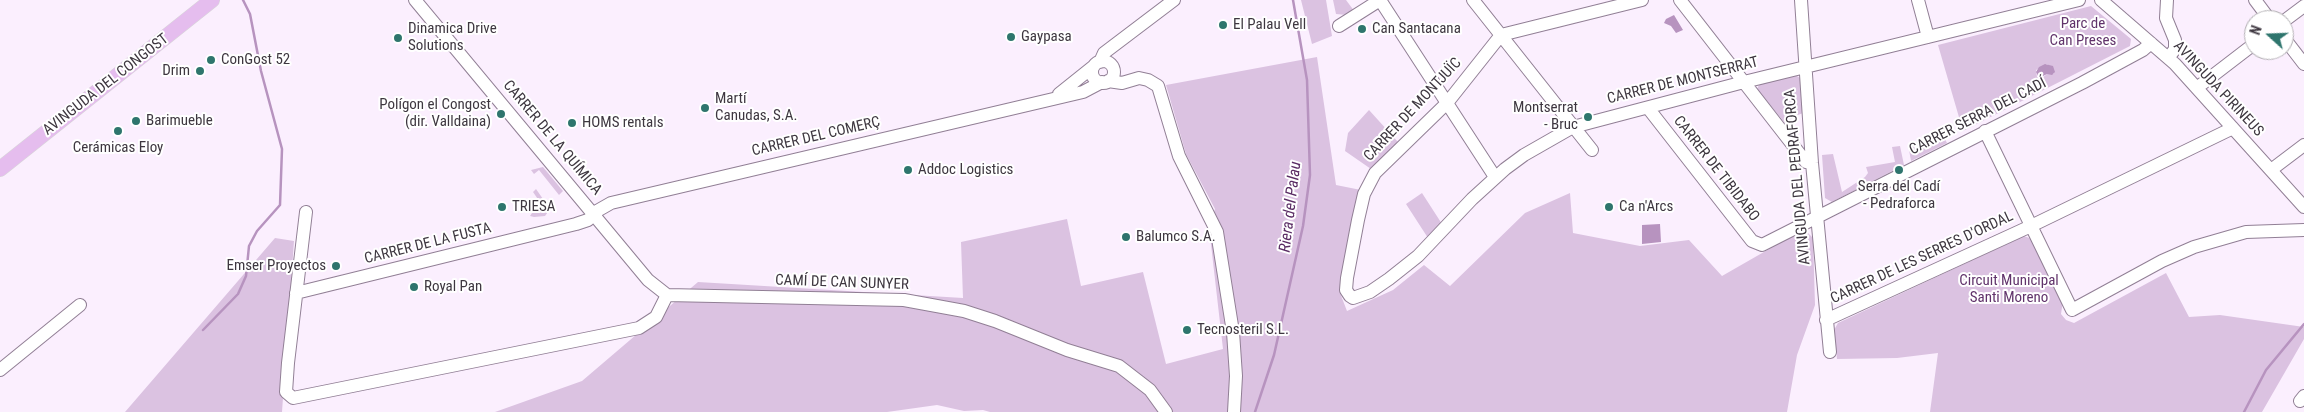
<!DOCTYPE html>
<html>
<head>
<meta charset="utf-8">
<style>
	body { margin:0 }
	#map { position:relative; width:2304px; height:412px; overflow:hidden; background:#fbeffe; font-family:"Roboto Condensed",sans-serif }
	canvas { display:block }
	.north { position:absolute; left:2244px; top:10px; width:50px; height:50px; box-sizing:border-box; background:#fff; border:1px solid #b2afb3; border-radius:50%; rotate:290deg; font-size:14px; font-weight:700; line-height:20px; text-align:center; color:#3e3740 }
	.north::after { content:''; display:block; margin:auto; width:18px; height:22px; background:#2e756d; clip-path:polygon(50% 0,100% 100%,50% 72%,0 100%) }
</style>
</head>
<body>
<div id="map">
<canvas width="2304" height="412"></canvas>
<div class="north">N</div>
</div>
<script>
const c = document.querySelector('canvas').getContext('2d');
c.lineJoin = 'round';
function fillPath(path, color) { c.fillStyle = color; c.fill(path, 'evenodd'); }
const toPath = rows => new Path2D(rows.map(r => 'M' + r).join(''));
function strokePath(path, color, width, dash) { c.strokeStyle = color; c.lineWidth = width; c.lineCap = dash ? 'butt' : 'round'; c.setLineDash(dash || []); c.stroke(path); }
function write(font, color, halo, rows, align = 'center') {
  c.font = font + ' "Roboto Condensed",sans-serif'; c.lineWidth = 4; c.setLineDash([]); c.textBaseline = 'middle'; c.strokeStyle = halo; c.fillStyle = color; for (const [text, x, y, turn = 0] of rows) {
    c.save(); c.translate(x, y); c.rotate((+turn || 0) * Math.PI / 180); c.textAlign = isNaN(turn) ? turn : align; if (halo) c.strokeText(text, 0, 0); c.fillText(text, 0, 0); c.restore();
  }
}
const green = toPath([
	[1301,0,1326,0,1332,36,1312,44],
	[1333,0,1346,0,1355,12,1347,15,1336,14],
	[2091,6,2131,39,2130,46,1963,131,1938,45],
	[2047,64,2054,74,2047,74,2042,78,2037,77,2036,70],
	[1317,57,1336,185,1361,190,1340,293,1347,311,1393,290,1424,265,1450,286,1525,213,1570,193,1573,233,1640,246,1689,240,1722,276,1804,229,1813,238,1815,305,1797,355,1787,412,990,412,983,410,964,411,937,405,887,412,495,412,582,381,698,282,963,298,961,242,1067,219,1081,286,1143,272,1166,364,1223,349,1209,227,1215,209,1186,154,1166,85],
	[1794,74,1800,78,1803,113,1793,117,1791,120,1794,126,1789,128,1757,89,1760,83],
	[1369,110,1398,142,1371,169,1345,151,1348,133],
	[1944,137,1947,143,1911,161,1908,144],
	[1900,146,1904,165,1832,202,1825,198,1822,155,1833,154,1842,192,1865,177,1868,173,1866,167,1895,162,1892,147],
	[543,167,563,191,559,195,539,170,534,174,531,170],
	[536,189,550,209,545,216,534,217,530,216,532,213,540,213,544,208,533,192],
	[1422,193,1442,224,1428,238,1406,204],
	[2024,236,2032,239,2063,301,2061,314,2066,320,2074,323,2166,273,2189,317,2220,315,2304,327,2304,339,2262,412,1930,412,1938,353,1897,358,1837,359,1834,330,1838,323],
	[275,238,294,241,282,412,125,412]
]);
const water = toPath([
	[1674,15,1683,30,1676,33,1671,26,1664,23,1666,19],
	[2045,64,2053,66,2055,72,2052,75,2047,74,2039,78,2036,72,2039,67],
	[1660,224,1661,242,1642,244,1642,225]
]);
const stream = toPath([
	[203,330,238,294,246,276,249,246,257,231,280,205,282,149,261,71,250,14,243,0],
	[1255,412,1274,355,1303,226,1310,175,1307,80,1293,0],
	[2244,412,2266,370,2304,324]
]);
const minor = toPath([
	[415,0,648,280,667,295,904,300,964,311,995,321,1067,350,1119,366,1150,390,1166,412],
	[1380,0,1495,177],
	[1473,0,1592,150],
	[1642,0,1501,35,1447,103,1375,173,1364,194,1358,220,1347,278,1346,290,1350,296,1353,298,1370,292,1389,279,1418,256,1472,199,1505,169,1524,155,1573,127,1744,82,2079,0],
	[1680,0,1806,162,1812,163],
	[1801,0,1812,163,1830,352],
	[1918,0,1928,37],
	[2101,0,2175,64,2304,207],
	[2167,0,2166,18,2175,40,2175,49,2169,57],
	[2255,0,2270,20],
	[2284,21,2304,6],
	[1339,26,1380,0],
	[2284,38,2304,64],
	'1092 72a11 11 0 1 1 22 0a11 11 0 1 1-22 0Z',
	[1100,62,1104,53,1174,0],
	[1108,81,1122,83,1139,78,1148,80,1158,86,1179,156,1217,232,1233,332,1236,376,1234,412],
	[2198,87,2254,44],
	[1059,94,1094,66],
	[1648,108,1752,241,1762,245,2082,83,2143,50,2151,43],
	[1985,131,2072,310,2162,261,2194,247,2246,232,2304,230],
	[2271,170,2304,145],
	[306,212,288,363,286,392,293,398,639,328,656,317,667,295],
	[296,293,576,224,588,220,597,211,611,203,1083,92,1102,82],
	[1826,320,2031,226,2233,128],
	[0,370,80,305],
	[2300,401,2304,396]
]);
const major = toPath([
	[0,169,212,0]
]);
const markers = [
	[1223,25,5,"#2e756d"],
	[1362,29,5,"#2e756d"],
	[1011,37,5,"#2e756d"],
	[398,38,5,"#2e756d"],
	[211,60,5,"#2e756d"],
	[200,71,5,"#2e756d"],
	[705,108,5,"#2e756d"],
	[501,114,5,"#2e756d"],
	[1588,117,5,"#2e756d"],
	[136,121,5,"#2e756d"],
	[572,123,5,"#2e756d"],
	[118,131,5,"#2e756d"],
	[908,170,5,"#2e756d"],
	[1899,170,5,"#2e756d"],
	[502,207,5,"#2e756d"],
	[1609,207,5,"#2e756d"],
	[1126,237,5,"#2e756d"],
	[336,266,5,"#2e756d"],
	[414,287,5,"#2e756d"],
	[1187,330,5,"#2e756d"]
];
const parkNames = [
	["Parc de",2083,24],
	["Can Preses",2083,41],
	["Circuit Municipal",2009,281],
	["Santi Moreno",2009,298]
];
const poiNames = [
	["El Palau Vell",1233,25],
	["Dinamica Drive",408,29],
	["Solutions",408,46],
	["Can Santacana",1372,29],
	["Gaypasa",1021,37],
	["ConGost 52",221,60],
	["Drim",190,71,"right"],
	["Martí",715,99],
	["Canudas, S.A.",715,116],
	["Polígon el Congost",491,105,"right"],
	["(dir. Valldaina)",491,122,"right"],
	["Montserrat",1578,108,"right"],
	["- Bruc",1578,125,"right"],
	["Barimueble",146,121],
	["HOMS rentals",582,123],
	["Cerámicas Eloy",118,148,"center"],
	["Addoc Logistics",918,170],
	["Serra del Cadí",1899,187,"center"],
	["- Pedraforca",1899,204,"center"],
	["TRIESA",512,207],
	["Ca n'Arcs",1619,207],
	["Balumco S.A.",1136,237],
	["Emser Proyectos",326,266,"right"],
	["Royal Pan",424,287],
	["Tecnosteril S.L.",1197,330]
];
const streetNames = [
	["CARRER DE MONTSERRAT",1683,81,-14],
	["AVINGUDA DEL CONGOST",106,85,-38],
	["AVINGUDA PIRINEUS",2218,89,47],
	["CARRER DE MONTJUÏC",1413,110,-47],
	["CARRER SERRA DEL CADÍ",1978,117,-27],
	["CARRER DEL COMERÇ",816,137,-13],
	["CARRER DE LA QUÍMICA",552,138,50],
	["CARRER DE TIBIDABO",1716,169,52],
	["AVINGUDA DEL PEDRAFORCA",1798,177,-95],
	["CARRER DE LA FUSTA",428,244,-14],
	["CARRER DE LES SERRES D'ORDAL",1922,258,-25],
	["CAMÍ DE CAN SUNYER",842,283,2]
];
const waterNames = [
	["Riera del Palau",1291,207,-83]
];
fillPath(green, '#dbc2e1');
fillPath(water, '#b793bf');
strokePath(stream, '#b793bf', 2.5);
strokePath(minor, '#917f95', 14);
strokePath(major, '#d8d7d9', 16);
strokePath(minor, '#fff', 12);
strokePath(major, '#e5bdee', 15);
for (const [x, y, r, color] of markers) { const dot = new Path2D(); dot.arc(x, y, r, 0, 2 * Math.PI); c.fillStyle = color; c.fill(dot); strokePath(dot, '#fff', 2); }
write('15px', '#61336b', '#fff', parkNames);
write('15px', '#3e3740', '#fff', poiNames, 'left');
write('15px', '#3e3740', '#fff', streetNames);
write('italic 16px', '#5b2d65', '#fff', waterNames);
</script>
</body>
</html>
